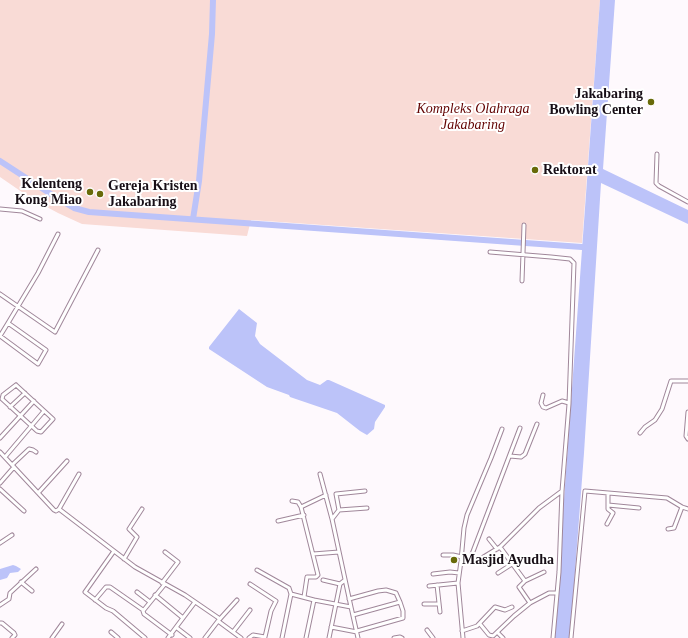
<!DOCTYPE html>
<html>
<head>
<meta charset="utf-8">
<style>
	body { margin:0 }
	canvas { display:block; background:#fef9fd }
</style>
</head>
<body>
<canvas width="688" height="638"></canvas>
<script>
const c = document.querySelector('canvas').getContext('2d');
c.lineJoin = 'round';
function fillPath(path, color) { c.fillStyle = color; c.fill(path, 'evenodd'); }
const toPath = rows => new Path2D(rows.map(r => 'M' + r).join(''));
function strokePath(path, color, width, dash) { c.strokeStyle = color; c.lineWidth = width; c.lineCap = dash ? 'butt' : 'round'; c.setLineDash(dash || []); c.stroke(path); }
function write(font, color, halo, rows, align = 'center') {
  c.font = font + ' Georgia,serif'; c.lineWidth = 4; c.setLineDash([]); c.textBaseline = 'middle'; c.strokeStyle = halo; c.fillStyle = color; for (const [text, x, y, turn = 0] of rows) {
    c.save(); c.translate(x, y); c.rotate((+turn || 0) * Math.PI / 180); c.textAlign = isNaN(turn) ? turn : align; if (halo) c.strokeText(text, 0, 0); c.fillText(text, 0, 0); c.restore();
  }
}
const green = toPath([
	[0,0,600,0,582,243,251,220,247,236,82,224,58,213,32,199,0,177]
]);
const water = toPath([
	[600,0,615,0,603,169,688,210,688,224,601,183,584,453,570,638,554,638],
	[239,309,257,323,255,336,260,344,307,380,320,385,327,380,329,380,385,405,385,407,375,422,374,429,367,435,360,431,337,413,290,397,289,395,267,387,209,349,209,347],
	[13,565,16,566,21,569,18,572,10,573,7,578,0,580,0,569]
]);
const river = toPath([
	[0,161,60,200,74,208,89,212,582,247],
	[193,219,199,181,212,34,213,0]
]);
const street = toPath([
	[657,154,656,183,659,186,688,202],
	[0,209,22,211,40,219],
	[522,281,524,225],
	[0,294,55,332,98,250],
	[8,323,46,350,38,364,0,336,8,323],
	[8,323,38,273,58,234],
	[16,385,53,419,41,432,37,431,2,399,3,395,16,385],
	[543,395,541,403,543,407,546,408,562,401,569,403],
	[10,407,25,393],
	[688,412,686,436,688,439],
	[640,433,645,427,655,420,662,409,671,381,688,381],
	[0,438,34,401],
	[0,452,54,510,56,511,59,509,135,567,185,595,220,619],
	[510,456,521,457,525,454,537,424],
	[5,457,44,411],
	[12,465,29,449,33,450,36,452],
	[320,474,332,519],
	[0,483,14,467],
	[0,489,24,511],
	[38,493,67,461],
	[292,501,298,502,301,507,318,575,316,577,307,577,304,597],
	[608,505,639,508],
	[301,507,326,495],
	[59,509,79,474],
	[339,510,367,508],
	[278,521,304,515],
	[607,524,613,513,608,509,608,493],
	[668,529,674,528,682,507],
	[489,539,497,549],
	[0,543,12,535],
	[500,547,525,581,519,587,530,603,549,593,557,593],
	[114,551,85,592,106,608,113,611,145,638],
	[313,554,339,552],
	[443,555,453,555,462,557],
	[124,559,137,537,129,529,142,509],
	[461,561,477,561,500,547,539,508,562,491,569,404,574,263,570,259,551,257,490,252],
	[469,562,520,428],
	[257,570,289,588,291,594],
	[498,573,512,564],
	[433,574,450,572,459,573],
	[323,580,340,584],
	[525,581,544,572],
	[21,582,32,591],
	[162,583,178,562,165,552],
	[165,584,143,611,144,614,172,635],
	[437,585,440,612],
	[429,586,458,583],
	[137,592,150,602],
	[155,595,183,618],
	[349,599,378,591,386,590,396,593,400,602,353,615],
	[95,600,106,587,110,587,143,610],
	[424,604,439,604],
	[0,605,9,599,10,593,36,569],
	[351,607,332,519,339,510,336,494,365,491],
	[218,621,241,638],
	[0,623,2,623,14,633,15,635,12,638],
	[480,624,489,635,493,636,514,616,530,603],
	[331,627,357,632],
	[177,628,190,638],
	[427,630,433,638],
	[357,631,403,618,403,611,400,602],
	[462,631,477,626,495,607,505,610,512,607],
	[111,632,118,638],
	[233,632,250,610],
	[498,633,503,638],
	[52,638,62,624],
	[168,638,195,602],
	[205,638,218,621,237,600],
	[249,638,253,635,265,637,271,611,276,601,250,584],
	[282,638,291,594,314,600],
	[306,638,314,600,351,607,358,638],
	[329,638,340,584,345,580],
	[394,638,400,637,402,638],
	[463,638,458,583,461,561,464,528,467,515,491,458,502,429],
	[553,638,559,572,562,491],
	[571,638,585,491,667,498,682,507,688,509]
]);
const markers = [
	[651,102,4,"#686a09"],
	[535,170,4,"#686a09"],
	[90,192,4,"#686a09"],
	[100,194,4,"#686a09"],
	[454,560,4,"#686a09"]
];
const poiNames = [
	["Jakabaring",643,94,"right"],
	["Bowling Center",643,110,"right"],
	["Rektorat",543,170],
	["Kelenteng",82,184,"right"],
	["Kong Miao",82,200,"right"],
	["Gereja Kristen",108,186],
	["Jakabaring",108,202],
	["Masjid Ayudha",462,560]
];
const parkNames = [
	["Kompleks Olahraga",473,109],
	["Jakabaring",473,125]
];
fillPath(green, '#f9dbd6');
fillPath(water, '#bcc3f9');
strokePath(river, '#bcc3f9', 6);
strokePath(street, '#a0879a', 5);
strokePath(street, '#fff', 3);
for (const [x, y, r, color] of markers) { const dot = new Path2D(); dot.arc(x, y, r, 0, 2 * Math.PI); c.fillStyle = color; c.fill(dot); strokePath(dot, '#fff', 1.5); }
write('bold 14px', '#170e16', '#fff', poiNames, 'left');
write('italic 14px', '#630403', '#fff', parkNames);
</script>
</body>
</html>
